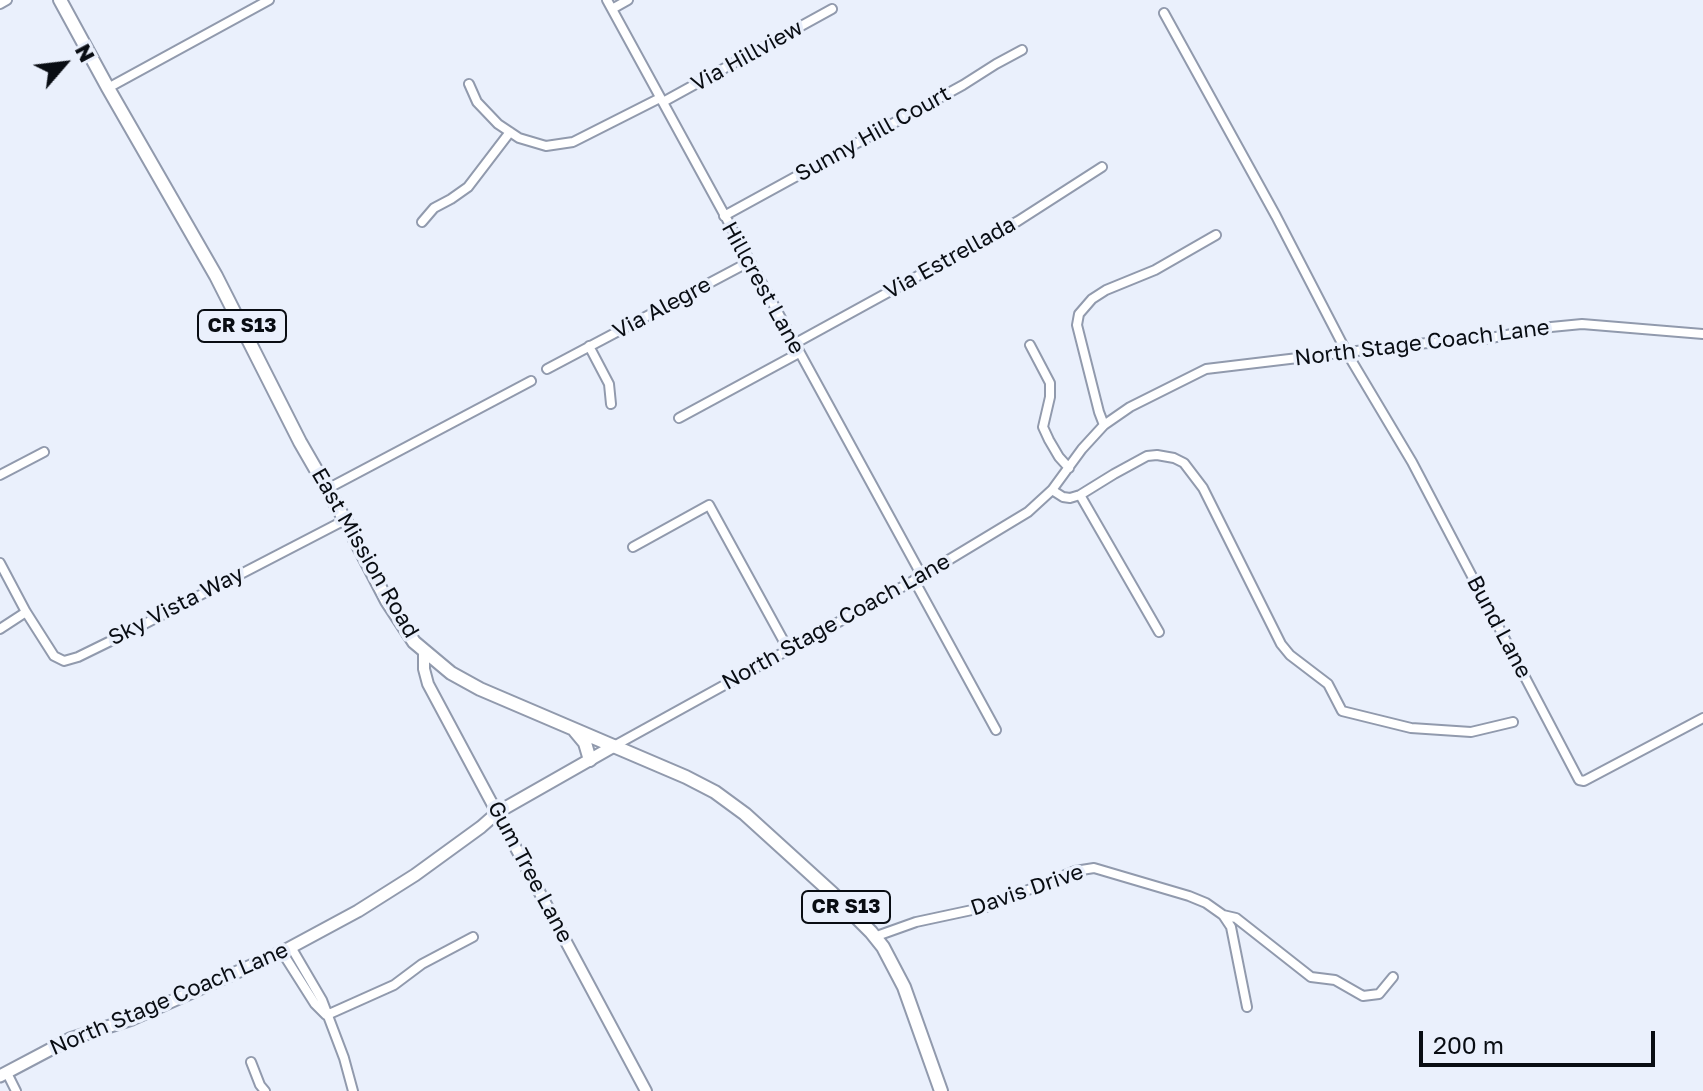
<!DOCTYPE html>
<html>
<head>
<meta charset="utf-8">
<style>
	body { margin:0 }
	#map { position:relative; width:1703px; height:1091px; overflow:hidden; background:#eaf0fc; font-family:"Golos Text",sans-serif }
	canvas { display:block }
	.north { position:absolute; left:24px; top:24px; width:80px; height:80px; -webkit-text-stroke:6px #eaf0fc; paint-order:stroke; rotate:62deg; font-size:22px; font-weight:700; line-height:32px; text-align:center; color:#090d13 }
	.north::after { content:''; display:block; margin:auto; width:28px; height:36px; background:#090d13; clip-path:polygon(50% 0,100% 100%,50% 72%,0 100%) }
	.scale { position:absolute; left:1419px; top:1031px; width:236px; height:36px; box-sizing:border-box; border:4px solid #090d13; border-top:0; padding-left:10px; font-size:24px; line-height:28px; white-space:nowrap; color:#090d13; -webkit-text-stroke:6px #eaf0fc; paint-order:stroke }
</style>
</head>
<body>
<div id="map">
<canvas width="1703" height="1091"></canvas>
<div class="north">N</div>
<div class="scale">200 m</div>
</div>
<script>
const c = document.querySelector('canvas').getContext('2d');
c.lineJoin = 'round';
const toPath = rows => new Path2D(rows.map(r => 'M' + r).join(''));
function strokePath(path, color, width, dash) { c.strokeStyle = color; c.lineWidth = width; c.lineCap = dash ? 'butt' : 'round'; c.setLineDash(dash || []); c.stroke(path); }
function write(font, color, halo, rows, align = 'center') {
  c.font = font + ' "Golos Text",sans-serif'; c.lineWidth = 7; c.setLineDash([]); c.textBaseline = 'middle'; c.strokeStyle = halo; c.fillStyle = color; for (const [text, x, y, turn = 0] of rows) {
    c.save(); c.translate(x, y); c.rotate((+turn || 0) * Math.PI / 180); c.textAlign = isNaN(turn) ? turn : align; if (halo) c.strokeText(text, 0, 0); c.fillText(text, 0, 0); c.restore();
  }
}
const minor = toPath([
	[607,0,922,576],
	[0,4,7,0],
	[612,9,628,0],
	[1164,13,1276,216,1347,353,1412,462,1579,780,1584,781,1703,718],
	[469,84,477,102,498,124,519,138,546,146,573,142,660,98],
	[108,88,269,0],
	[663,102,832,9],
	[724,216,963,85,996,64,1022,50],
	[422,222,434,208,451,199,468,187,510,132],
	[794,344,1018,221,1102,167],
	[1030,345,1050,383,1050,397,1043,427,1049,440,1059,457,1069,468],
	[589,346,609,384,611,404],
	[547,369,749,262],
	[679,418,799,353],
	[1104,425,1099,412,1077,325,1079,314,1092,299,1106,290,1155,270,1216,235],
	[0,475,44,452],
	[327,489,531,381],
	[1052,490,1063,497,1070,498,1080,495,1114,474,1147,456,1157,455,1174,458,1184,463,1203,488,1281,644,1290,655,1328,684,1342,711,1411,728,1471,732,1513,722],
	[1080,495,1159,632],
	[633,547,709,505,788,649],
	[0,563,26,612,54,656,64,661,78,657,131,631,345,520],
	[914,580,996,730],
	[0,629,26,612],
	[614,746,922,576,1028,512,1052,490,1082,449,1104,425,1130,407,1206,369,1415,344,1485,339,1551,327,1582,324,1703,334],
	[1223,915,1236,918,1311,977,1335,980,1363,996,1379,994,1393,977],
	[874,937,916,922,986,907,1075,871,1094,868,1189,896,1206,903,1223,915,1231,927,1247,1007],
	[291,947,322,1000,344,1058,353,1091],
	[282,952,315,1004,326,1015],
	[327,1015,394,985,422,964,473,937],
	[251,1062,260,1085,265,1091],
	[7,1073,16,1091]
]);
const tertiary = toPath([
	[424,651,424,669,428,684,646,1091]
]);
const secondary = toPath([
	[0,1076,70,1039,132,1019,282,952,358,911,415,875,481,827,498,812,614,746]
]);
const primary = toPath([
	[60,0,108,88,216,276,300,442,345,520,387,601,414,642,451,673,480,689,686,777,715,792,745,814,832,893,871,932,883,947,904,987,941,1091],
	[575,731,585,743,590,760]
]);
const shields = [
	[242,326,88],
	[846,907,88]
];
const shieldNames = [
	["CR S13",242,326],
	["CR S13",846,907]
];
const streetNames = [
	["Via Hillview",747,56,-29],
	["Sunny Hill Court",873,134,-29],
	["Via Estrellada",950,258,-29],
	["Hillcrest Lane",763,288,61],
	["Via Alegre",662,308,-28],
	["North Stage Coach Lane",1422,343,-7],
	["East Mission Road",365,553,60],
	["Sky Vista Way",176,606,-27],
	["North Stage Coach Lane",836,622,-29],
	["Bund Lane",1499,627,62],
	["Gum Tree Lane",530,872,62],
	["Davis Drive",1027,890,-19],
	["North Stage Coach Lane",169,999,-23]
];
strokePath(minor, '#919aad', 12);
strokePath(tertiary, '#919aad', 14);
strokePath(secondary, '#919aad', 15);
strokePath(primary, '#919aad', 16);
strokePath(minor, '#fff', 8);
strokePath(tertiary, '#fff', 10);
strokePath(secondary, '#fff', 11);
strokePath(primary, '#fff', 12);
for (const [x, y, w] of shields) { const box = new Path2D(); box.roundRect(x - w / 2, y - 16, w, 32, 6); c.fillStyle = '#eaf0fc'; c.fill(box); strokePath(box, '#090d13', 2); }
write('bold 20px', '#090d13', null, shieldNames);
write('22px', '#090d13', '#eaf0fc', streetNames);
</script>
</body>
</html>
